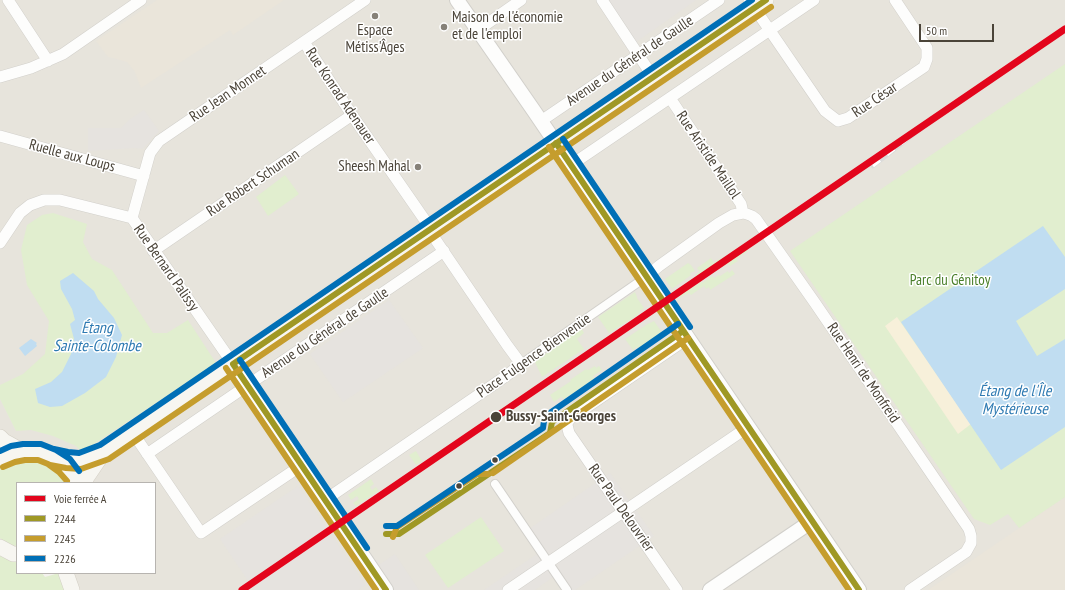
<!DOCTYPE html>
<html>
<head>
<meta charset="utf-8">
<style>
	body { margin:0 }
	#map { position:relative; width:1065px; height:590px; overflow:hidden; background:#f4f2ee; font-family:"PT Sans Narrow",sans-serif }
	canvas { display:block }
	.legend { position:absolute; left:16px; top:482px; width:140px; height:92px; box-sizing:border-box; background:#fff; border:1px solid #b7b4b0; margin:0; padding:5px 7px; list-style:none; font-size:12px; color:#4b4439 }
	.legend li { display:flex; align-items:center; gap:8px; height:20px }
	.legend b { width:20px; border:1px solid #b7b4b0 }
	.scale { position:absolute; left:919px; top:24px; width:75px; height:18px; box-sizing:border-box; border:2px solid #4b4439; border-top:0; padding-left:5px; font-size:12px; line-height:14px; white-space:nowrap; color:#4b4439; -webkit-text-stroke:3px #fff; paint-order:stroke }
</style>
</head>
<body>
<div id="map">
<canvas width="1065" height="590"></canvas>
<ul class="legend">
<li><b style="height:5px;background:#e3051c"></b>Voie ferrée A</li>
<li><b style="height:5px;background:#9f9825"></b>2244</li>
<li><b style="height:5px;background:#c59d2d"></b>2245</li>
<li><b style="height:5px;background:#006fb6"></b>2226</li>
</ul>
<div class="scale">50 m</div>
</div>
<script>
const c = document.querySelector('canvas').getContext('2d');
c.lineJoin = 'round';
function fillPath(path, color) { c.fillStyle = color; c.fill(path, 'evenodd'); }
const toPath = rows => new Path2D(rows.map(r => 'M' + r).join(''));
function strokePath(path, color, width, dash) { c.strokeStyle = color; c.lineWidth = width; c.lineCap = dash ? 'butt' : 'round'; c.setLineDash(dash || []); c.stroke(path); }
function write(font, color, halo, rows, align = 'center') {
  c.font = font + ' "PT Sans Narrow",sans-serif'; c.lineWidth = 3; c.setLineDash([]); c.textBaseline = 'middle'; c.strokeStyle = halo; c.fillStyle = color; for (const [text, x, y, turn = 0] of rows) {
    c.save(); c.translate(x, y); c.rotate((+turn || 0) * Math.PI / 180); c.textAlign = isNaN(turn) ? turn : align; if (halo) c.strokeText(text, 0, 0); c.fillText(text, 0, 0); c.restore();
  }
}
const residential = toPath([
	[0,0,1065,0,1065,590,67,590,59,573,155,573,155,483,17,483,17,557,0,553]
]);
const education = toPath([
	[157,0,284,0,233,35,230,30,141,88,135,72,127,62,113,58,108,57,96,41],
	[1065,497,1065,590,928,590]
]);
const green = toPath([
	[1065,64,1065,497,1019,528,1008,514,990,525,974,519,790,251],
	[285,175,299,194,268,216,256,197],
	[53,213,87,224,83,242,92,259,112,270,153,333,167,333,188,320,216,363,82,452,76,446,53,436,31,430,16,431,0,399,0,385,23,374,45,354,49,321,27,285,21,250,27,225,42,215],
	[746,248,748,251,736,259,738,261,730,266,728,264,715,271,713,269,703,276,702,275,697,278,695,275,700,272,697,268,711,258,714,263,719,259,720,260,728,255,729,256,737,251,739,253],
	[688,263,691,265,695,271,690,273,691,275,672,289,665,279],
	[732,270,735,274,710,290,709,287,706,289,704,286,691,295,689,293,687,295,686,294,681,297,679,294,688,287,689,288,695,284,696,285,701,281,702,283,712,276,714,278,719,275,720,276,728,271,729,273],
	[635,292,637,297,637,298,644,308,640,311,640,312,638,314,638,315,609,333,598,317],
	[654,321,663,334,639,350,637,347,633,350,625,339,649,323,650,323],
	[581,328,584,333,577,339,584,349,542,377,535,362],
	[595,366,596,368,599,366,602,370,593,376,595,380,571,397,570,395,564,399,561,397,554,402,550,395,571,381,570,380,586,369,588,370],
	[416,451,422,461,416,465,409,455],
	[36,457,57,466,71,483,17,483,17,546,11,545,0,538,0,468,5,464,15,459],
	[371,479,374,484,370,487,372,490,376,487,379,491,356,506,353,503,359,499,357,496,351,500,348,495],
	[481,517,504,551,448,588,425,555],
	[0,553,17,557,17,573,42,573,45,577,59,573,67,590,0,590]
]);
const sand = toPath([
	[897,317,971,424,958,434,885,326]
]);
const parking = toPath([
	[607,0,696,0,636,42],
	[144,110,159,131,143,149,134,148,88,151,88,128,121,128,130,119],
	[389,300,423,348,343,402,310,354],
	[610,473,654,536,575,590,570,590,529,529],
	[298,486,365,585,358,590,254,590,220,539],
	[395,554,419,590,392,590,376,567],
	[537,554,553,577,535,590,484,590]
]);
const water = toPath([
	[1043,226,1065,257,1065,289,1016,321,1037,356,1065,339,1065,427,1001,470,901,322],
	[73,273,94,291,98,299,114,318,122,335,116,357,106,377,85,393,62,406,50,407,38,403,35,389,51,382,62,372,71,354,74,339,70,324,75,320,72,309,61,289,60,281],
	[31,339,37,343,36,344,37,346,25,356,19,348]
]);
const pedestrian = toPath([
	[521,364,646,277],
	[495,484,567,590]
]);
const minor = toPath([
	[8,0,48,61],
	[602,0,653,77],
	[749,0,825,111,838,121,848,118,924,67,927,59,927,48,895,0],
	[478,30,521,0],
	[304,42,352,115,431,229],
	[0,77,31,68,63,54,141,0],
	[670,98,741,204,743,213],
	[541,121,719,0],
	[0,136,144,176],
	[571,165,814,0],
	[132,218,150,153,159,141,365,0],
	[0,243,20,213,30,205,44,200,60,200,132,218,233,364],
	[153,251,352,115],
	[646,277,659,266,719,223,733,215,743,213,747,214,752,216,756,219,815,303,969,529,971,536,971,543,966,552,910,590],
	[133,433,201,533,302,465],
	[147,454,444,251],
	[325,500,506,376,521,364,507,345,429,230],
	[508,590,748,427],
	[677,590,569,433,567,425,568,421,571,418,688,338]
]);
const tertiary = toPath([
	[457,0,534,111,859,590],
	[233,364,386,590],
	[710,590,812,521]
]);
const secondary = toPath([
	[0,437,4,441,24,452],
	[52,457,67,460,80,461,104,452,766,0],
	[0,460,13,454,24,452,39,452,52,457,65,466,74,478,76,483],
	[84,483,87,477,104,452],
	[0,547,13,554,17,554],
	[66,573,72,590]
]);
const rail = toPath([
	[873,166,932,120]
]);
const bus1 = toPath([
	[556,143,859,590],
	[233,364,766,0],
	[233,364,386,590],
	[552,422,683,331],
	[386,534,399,534,550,433,552,422]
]);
const bus2 = toPath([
	[549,147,849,590],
	[226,368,376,590],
	[50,465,66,468,81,469,109,459,771,7],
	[3,467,15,462,25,460,38,460,48,464,59,472,67,481],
	[493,473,688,338],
	[393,537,397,527,477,474,488,474]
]);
const bus3 = toPath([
	[563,139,690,327],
	[240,360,367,548],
	[547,415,678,324],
	[54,449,68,452,79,453,100,445,752,0],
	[0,451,11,446,23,444,41,444,56,450,70,459,79,471],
	[386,526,397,526,543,428,544,421]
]);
const rail1 = toPath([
	[242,590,1065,29]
]);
const markers = [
	[375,16,4,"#868178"],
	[444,27,4,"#868178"],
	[418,167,4,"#868178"],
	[496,417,6,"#4b4439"],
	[495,460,3.5,"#4b4439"],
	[459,486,3.5,"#4b4439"]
];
const poiNames = [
	["Maison de l'économie",452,18],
	["et de l'emploi",452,35],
	["Espace",375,31,"center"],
	["Métiss'Âges",375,48,"center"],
	["Sheesh Mahal",410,167,"right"]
];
const streetNames = [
	["Avenue du Général de Gaulle",630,61,-34],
	["Rue Jean Monnet",228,94,-34],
	["Rue Konrad Adenauer",340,96,56],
	["Rue César",875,100,-34],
	["Rue Aristide Maillol",708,155,56],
	["Ruelle aux Loups",72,156,15],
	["Rue Robert Schuman",253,183,-34],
	["Rue Bernard Palissy",166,268,55],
	["Avenue du Général de Gaulle",325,333,-34],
	["Place Fulgence Bienvenüe",534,356,-35],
	["Rue Henri de Monfreid",863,373,56],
	["Rue Paul Delouvrier",621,508,55]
];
const parkNames = [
	["Parc du Génitoy",950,281]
];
const stopNames = [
	["Bussy-Saint-Georges",506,417]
];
const waterNames = [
	["Étang",97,328],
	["Sainte-Colombe",97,346],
	["Étang de l'Île",1015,391],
	["Mystérieuse",1015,409]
];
fillPath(residential, '#e7e4dc');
fillPath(education, '#eae5da');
fillPath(green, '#e1eecf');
fillPath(sand, '#f7f0da');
fillPath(parking, '#e6e3df');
fillPath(water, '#c0ddf1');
strokePath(pedestrian, '#d2d0cb', 10);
strokePath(minor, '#d2d0cb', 12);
strokePath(tertiary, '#d2d0cb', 16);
strokePath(secondary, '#d3cfc5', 16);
strokePath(pedestrian, '#fdfdfc', 8);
strokePath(minor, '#fdfdfc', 11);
strokePath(tertiary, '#fdfdfc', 14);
strokePath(secondary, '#f7f6f1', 15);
strokePath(rail, '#dbdbda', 4.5);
strokePath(rail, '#fff', 3, [9]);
strokePath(bus1, '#9f9825', 6);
strokePath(bus2, '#c59d2d', 6);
strokePath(bus3, '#006fb6', 6);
strokePath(rail1, '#e3051c', 7);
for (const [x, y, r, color] of markers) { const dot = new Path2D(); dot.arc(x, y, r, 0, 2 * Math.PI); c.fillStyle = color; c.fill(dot); strokePath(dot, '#fff', 1.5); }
write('15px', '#4b4439', '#fff', poiNames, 'left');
write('15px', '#4b4439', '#fff', streetNames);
write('15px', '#4a7f2a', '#fff', parkNames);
write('bold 15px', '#4b4439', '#fff', stopNames, 'left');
write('italic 16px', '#2e7ab2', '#fff', waterNames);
</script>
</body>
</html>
